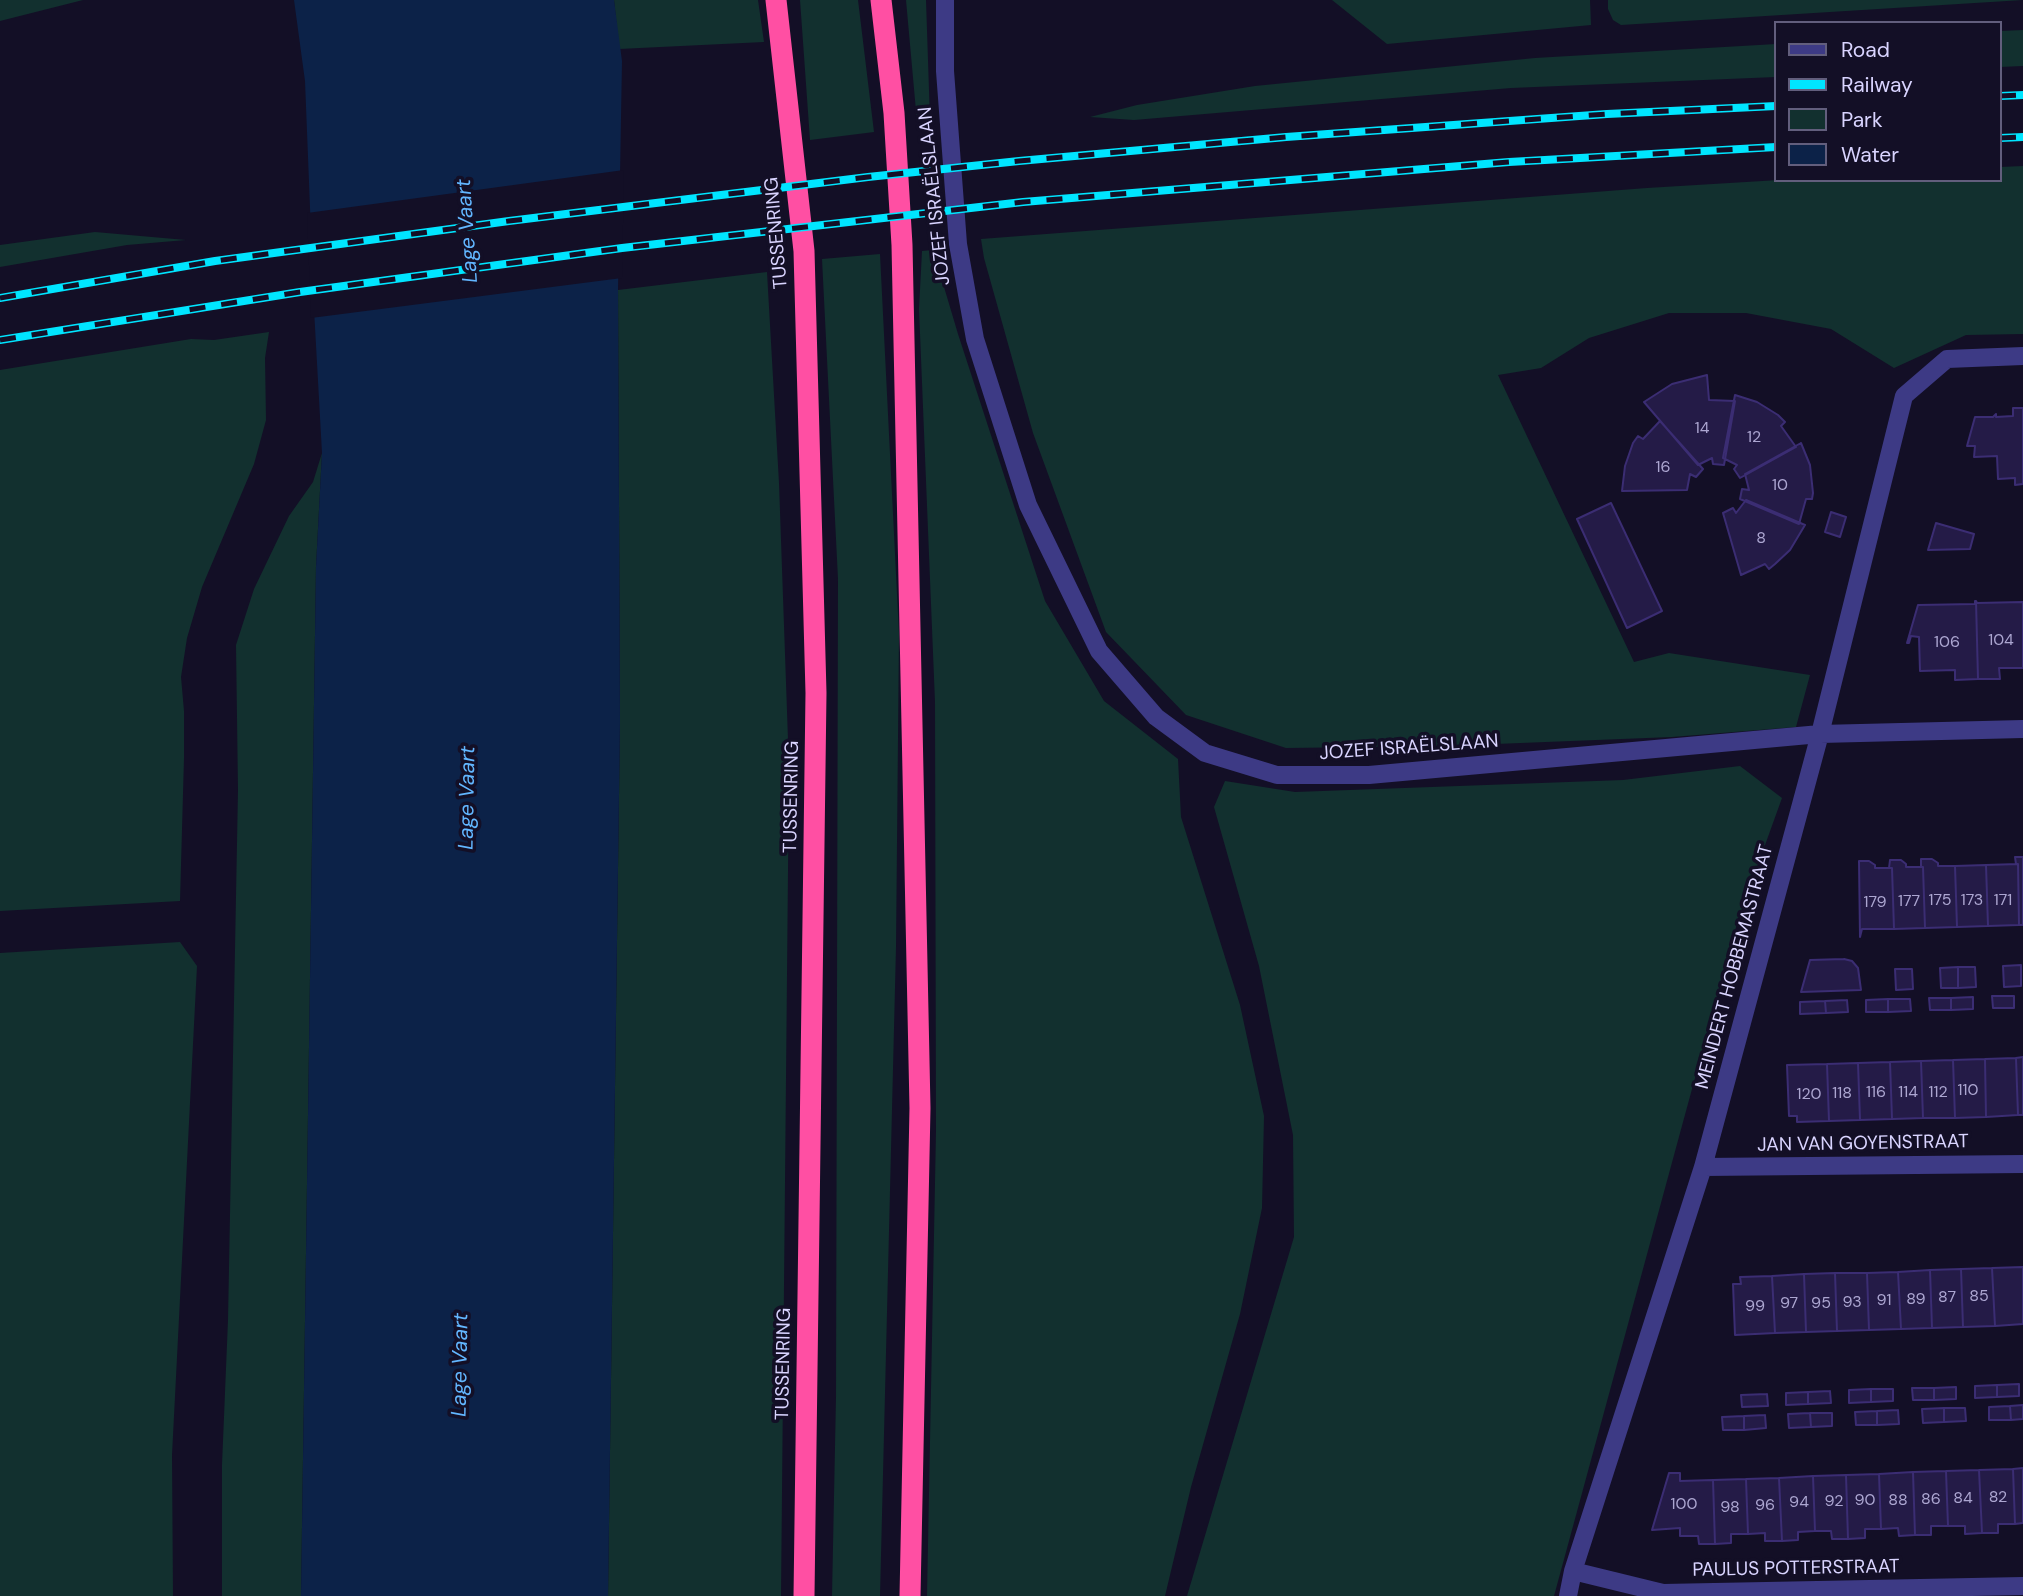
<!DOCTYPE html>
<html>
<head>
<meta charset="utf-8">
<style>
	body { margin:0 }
	#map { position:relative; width:2023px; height:1596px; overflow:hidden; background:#130f26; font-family:"DM Sans",sans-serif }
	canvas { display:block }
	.legend { position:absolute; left:1774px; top:21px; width:228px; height:161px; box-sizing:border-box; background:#130f26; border:2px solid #625e7d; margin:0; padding:9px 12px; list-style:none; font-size:21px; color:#d9d4ff }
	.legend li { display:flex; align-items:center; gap:14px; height:35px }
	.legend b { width:35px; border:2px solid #625e7d }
</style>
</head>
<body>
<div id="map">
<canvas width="2023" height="1596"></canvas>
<ul class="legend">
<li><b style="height:9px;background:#3d3a85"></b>Road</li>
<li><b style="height:9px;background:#00e5ff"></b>Railway</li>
<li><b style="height:19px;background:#12302f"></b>Park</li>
<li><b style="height:19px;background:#0c2248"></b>Water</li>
</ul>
</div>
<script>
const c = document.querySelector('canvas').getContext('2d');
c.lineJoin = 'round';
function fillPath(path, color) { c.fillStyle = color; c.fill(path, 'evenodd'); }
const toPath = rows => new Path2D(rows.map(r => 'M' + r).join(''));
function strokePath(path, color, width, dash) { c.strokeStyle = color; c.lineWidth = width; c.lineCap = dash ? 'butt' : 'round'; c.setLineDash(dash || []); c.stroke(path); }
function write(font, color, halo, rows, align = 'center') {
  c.font = font + ' "DM Sans",sans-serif'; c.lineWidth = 7; c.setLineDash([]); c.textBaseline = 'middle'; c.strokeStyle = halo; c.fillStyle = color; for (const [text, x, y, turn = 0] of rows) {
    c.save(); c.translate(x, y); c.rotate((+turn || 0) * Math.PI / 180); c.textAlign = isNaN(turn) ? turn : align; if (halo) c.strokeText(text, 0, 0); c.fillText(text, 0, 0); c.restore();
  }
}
const green = toPath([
	[0,0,83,0,0,21],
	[614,0,758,0,764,42,619,49],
	[800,0,858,0,874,132,810,140],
	[906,0,926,0,930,120,917,122],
	[1332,0,1590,0,1591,25,1387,44],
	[1608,0,2023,0,1621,25,1613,20,1608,9],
	[2023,30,2023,66,2000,67,2000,31],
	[1776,44,1776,77,1511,88,1134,120,1090,117,1137,105,1255,86,1535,58],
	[2023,166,2023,334,1966,335,1894,368,1831,329,1746,313,1669,313,1589,338,1541,368,1498,375,1634,662,1669,653,1810,675,1796,727,1672,737,1445,746,1286,748,1186,715,1106,632,1033,433,984,258,981,239,1647,188,1779,180,2000,180,2000,167],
	[95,232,186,240,127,245,0,267,0,245],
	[933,250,958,334,1045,601,1104,701,1178,759,1181,817,1240,1005,1264,1116,1262,1208,1240,1314,1191,1487,1165,1596,927,1596,936,1131,935,702,919,309,922,251],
	[880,254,899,634,896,947,880,1596,832,1596,836,1397,838,579,822,259],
	[767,272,779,483,789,768,781,1596,608,1596,620,722,618,290],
	[269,332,265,358,266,420,254,464,202,587,187,638,181,677,184,711,184,758,180,901,0,911,0,370,191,339,214,340],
	[322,453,316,567,301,1596,222,1596,222,1465,228,1320,238,790,236,645,254,589,289,516,313,482],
	[1740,766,1782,798,1738,920,1554,1596,1187,1596,1294,1237,1293,1135,1259,966,1214,807,1225,781,1295,792,1623,780],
	[180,942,197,966,172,1455,173,1596,0,1596,0,953]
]);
const water = toPath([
	[294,0,614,0,622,61,618,290,620,722,608,1596,301,1596,316,567,322,453,314,309,305,81]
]);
const pier = toPath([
	[624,170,622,278,311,318,307,213]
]);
const building = toPath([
	[1707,375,1709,400,1735,401,1724,465,1713,464,1712,458,1698,465,1644,402,1672,384,1707,375],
	[1735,395,1757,402,1778,415,1785,422,1781,426,1796,447,1740,478,1734,469,1737,465,1723,458,1735,395],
	[2013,408,2023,408,2023,484,2015,485,2015,478,1998,479,1997,456,1974,457,1975,446,1967,446,1975,417,1993,417,1996,414,1996,417,2013,416,2013,408],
	[1660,421,1703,469,1696,477,1690,474,1687,490,1622,491,1625,466,1633,443,1638,436,1643,439,1660,421],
	[1801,443,1810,465,1813,493,1812,499,1806,499,1799,524,1740,499,1742,489,1749,490,1745,474,1801,443],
	[1746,500,1805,525,1790,550,1775,564,1769,569,1765,564,1741,575,1723,513,1733,508,1736,513,1746,500],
	[1611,503,1662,611,1627,628,1577,519,1611,503],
	[1831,512,1846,517,1840,537,1825,532,1831,512],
	[1936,523,1974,534,1970,549,1928,550,1936,523],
	[1975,601,1976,601,1978,679,1955,680,1955,670,1920,671,1919,637,1911,636,1909,643,1907,643,1918,605,1975,604,1975,601],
	[1976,601,1977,603,2023,602,2023,668,1999,668,2000,679,1978,679,1976,601],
	[2015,857,2023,857,2023,925,2019,925,2018,864,2016,864,2015,857],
	[1921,859,1932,859,1938,863,1938,866,1955,866,1957,927,1925,928,1923,867,1921,867,1921,859],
	[1890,860,1901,860,1906,864,1906,867,1923,867,1925,928,1894,929,1892,868,1889,868,1890,860],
	[1859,861,1869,861,1875,865,1875,868,1892,868,1894,929,1862,929,1860,937,1859,861],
	[2018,864,2019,925,1988,926,1986,865,2018,864],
	[1986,865,1988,926,1957,927,1955,866,1986,865],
	[1844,959,1852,961,1858,968,1861,990,1801,992,1810,960,1844,959],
	[2021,965,2021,986,2004,987,2003,966,2021,965],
	[1958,967,1958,988,1941,988,1940,968,1958,967],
	[1958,967,1975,967,1976,987,1958,988,1958,967],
	[1895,969,1912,969,1913,989,1896,990,1895,969],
	[1992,996,2014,996,2014,1008,1993,1008,1992,996],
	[1973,997,1973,1009,1951,1010,1951,998,1973,997],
	[1929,998,1951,998,1951,1010,1930,1010,1929,998],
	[1888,999,1888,1012,1866,1012,1866,1000,1888,999],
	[1888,999,1910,999,1911,1011,1888,1012,1888,999],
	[1847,1000,1848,1012,1826,1013,1825,1001,1847,1000],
	[1825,1001,1826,1013,1800,1014,1800,1002,1825,1001],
	[2023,1057,2023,1115,2018,1115,2016,1058,2023,1057],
	[2016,1058,2018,1115,1986,1117,1985,1059,2016,1058],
	[1985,1059,1986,1117,1955,1118,1953,1060,1985,1059],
	[1953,1060,1955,1118,1923,1118,1921,1061,1953,1060],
	[1921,1061,1923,1118,1892,1119,1890,1062,1921,1061],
	[1890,1062,1892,1119,1860,1120,1858,1063,1890,1062],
	[1858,1063,1860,1120,1829,1121,1827,1064,1858,1063],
	[1827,1064,1829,1121,1797,1122,1797,1116,1789,1116,1787,1065,1827,1064],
	[2023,1267,2023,1324,1995,1326,1992,1268,2023,1267],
	[1992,1268,1995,1326,1963,1327,1961,1269,1992,1268],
	[1961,1269,1963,1327,1932,1328,1930,1270,1961,1269],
	[1930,1270,1932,1328,1901,1329,1898,1272,1930,1270],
	[1898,1272,1901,1329,1869,1330,1867,1273,1898,1272],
	[1835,1273,1867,1273,1869,1330,1837,1331,1835,1273],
	[1835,1273,1837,1331,1806,1332,1804,1274,1835,1273],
	[1804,1274,1806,1332,1775,1333,1772,1276,1804,1274],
	[1772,1276,1775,1333,1735,1335,1733,1284,1741,1284,1740,1277,1772,1276],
	[2019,1384,2019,1396,1997,1397,1997,1385,2019,1384],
	[1997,1385,1997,1397,1975,1398,1975,1386,1997,1385],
	[1956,1387,1956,1399,1934,1400,1934,1388,1956,1387],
	[1912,1388,1934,1388,1934,1400,1913,1400,1912,1388],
	[1871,1389,1871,1402,1849,1403,1849,1390,1871,1389],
	[1871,1389,1893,1389,1893,1401,1871,1402,1871,1389],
	[1830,1391,1831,1403,1808,1404,1808,1392,1830,1391],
	[1808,1392,1808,1404,1786,1405,1786,1393,1808,1392],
	[1767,1394,1768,1406,1742,1407,1741,1395,1767,1394],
	[2023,1405,2023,1419,2011,1420,2010,1406,2023,1405],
	[2010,1406,2011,1420,1989,1420,1989,1407,2010,1406],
	[1944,1408,1965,1408,1966,1421,1944,1422,1944,1408],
	[1944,1408,1944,1422,1923,1423,1922,1409,1944,1408],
	[1898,1410,1899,1424,1877,1425,1877,1411,1898,1410],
	[1877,1411,1877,1425,1856,1425,1855,1412,1877,1411],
	[1810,1413,1811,1427,1789,1428,1788,1414,1810,1413],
	[1810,1413,1832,1413,1832,1426,1811,1427,1810,1413],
	[1765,1415,1766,1428,1744,1430,1744,1416,1765,1415],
	[1744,1416,1744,1430,1723,1430,1722,1417,1744,1416],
	[2023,1468,2023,1523,2015,1524,2013,1469,2023,1468],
	[2013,1469,2015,1524,1998,1524,1998,1533,1982,1533,1979,1470,2013,1469],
	[1979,1470,1982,1533,1965,1534,1965,1526,1948,1526,1946,1471,1979,1470],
	[1946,1471,1948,1526,1931,1526,1931,1535,1915,1535,1913,1472,1946,1471],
	[1913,1472,1915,1535,1899,1536,1898,1528,1881,1529,1879,1474,1913,1472],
	[1669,1473,1680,1473,1680,1481,1713,1480,1715,1544,1699,1544,1698,1536,1680,1536,1680,1528,1652,1530,1669,1473],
	[1879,1474,1881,1529,1865,1529,1865,1538,1848,1539,1846,1475,1879,1474],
	[1846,1475,1848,1539,1832,1539,1831,1531,1815,1531,1813,1476,1846,1475],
	[1813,1476,1815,1531,1798,1532,1798,1540,1782,1541,1779,1478,1813,1476],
	[1779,1478,1782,1541,1765,1541,1765,1533,1748,1534,1746,1479,1779,1478],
	[1746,1479,1748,1534,1731,1534,1731,1543,1715,1544,1713,1480,1746,1479]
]);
const minor = toPath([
	[945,0,945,71,958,244,975,339,1028,505,1099,651,1156,717,1205,753,1277,775,1369,775,1820,734,2023,729],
	[1703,1167,2023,1164],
	[1573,1571,1663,1593,2023,1586],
	[1568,1596,1573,1571,1703,1167,1820,734,1904,396,1947,359,2023,356]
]);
const highway = toPath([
	[776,0,804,251,816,693,804,1596],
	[881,0,894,113,902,245,920,1108,910,1596]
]);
const rail = toPath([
	[2000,96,2023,95],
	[2000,138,2023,137],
	[0,298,215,261,509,221,868,177,1019,161,1286,137,1607,114,1776,106],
	[0,340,300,292,622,248,1023,202,1509,162,1776,147]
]);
const numberNames = [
	["14",1702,429],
	["12",1754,438],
	["16",1663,468],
	["10",1780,486],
	["8",1761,539],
	["104",2001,641],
	["106",1947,643],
	["175",1940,901],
	["173",1972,901],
	["171",2003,901],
	["177",1909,902],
	["179",1875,903],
	["110",1968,1091],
	["116",1876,1093],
	["114",1908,1093],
	["112",1938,1093],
	["118",1842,1094],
	["120",1809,1095],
	["85",1979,1297],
	["87",1947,1298],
	["89",1916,1300],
	["91",1884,1301],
	["93",1852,1303],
	["97",1789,1304],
	["95",1821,1304],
	["99",1755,1307],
	["82",1998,1498],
	["84",1963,1499],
	["86",1931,1500],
	["90",1865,1501],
	["88",1898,1501],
	["92",1834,1502],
	["94",1799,1503],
	["100",1684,1505],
	["96",1765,1506],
	["98",1730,1508]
];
const streetNames = [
	["JOZEF ISRAËLSLAAN",935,196,-96],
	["TUSSENRING",777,233,-95],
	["JOZEF ISRAËLSLAAN",1409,748,-4],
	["TUSSENRING",792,797,-89],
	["MEINDERT HOBBEMASTRAAT",1735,967,-75],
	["JAN VAN GOYENSTRAAT",1863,1144,-1],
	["TUSSENRING",784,1364,-89],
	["PAULUS POTTERSTRAAT",1796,1569,-1]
];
const waterNames = [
	["Lage Vaart",468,231,-94],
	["Lage Vaart",468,798,-89],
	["Lage Vaart",461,1365,-89]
];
fillPath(green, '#12302f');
fillPath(water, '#0c2248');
fillPath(pier, '#130f26');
fillPath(building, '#241b47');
strokePath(building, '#3b2d73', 2);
strokePath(minor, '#3d3a85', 18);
strokePath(highway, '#ff4fa3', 21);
strokePath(rail, '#00e5ff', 8);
strokePath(rail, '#130f26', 5, [16]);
write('16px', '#aca6d1', null, numberNames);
write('19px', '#d9d4ff', '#130f26', streetNames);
write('italic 21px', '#62b6ff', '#130f26', waterNames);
</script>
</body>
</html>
